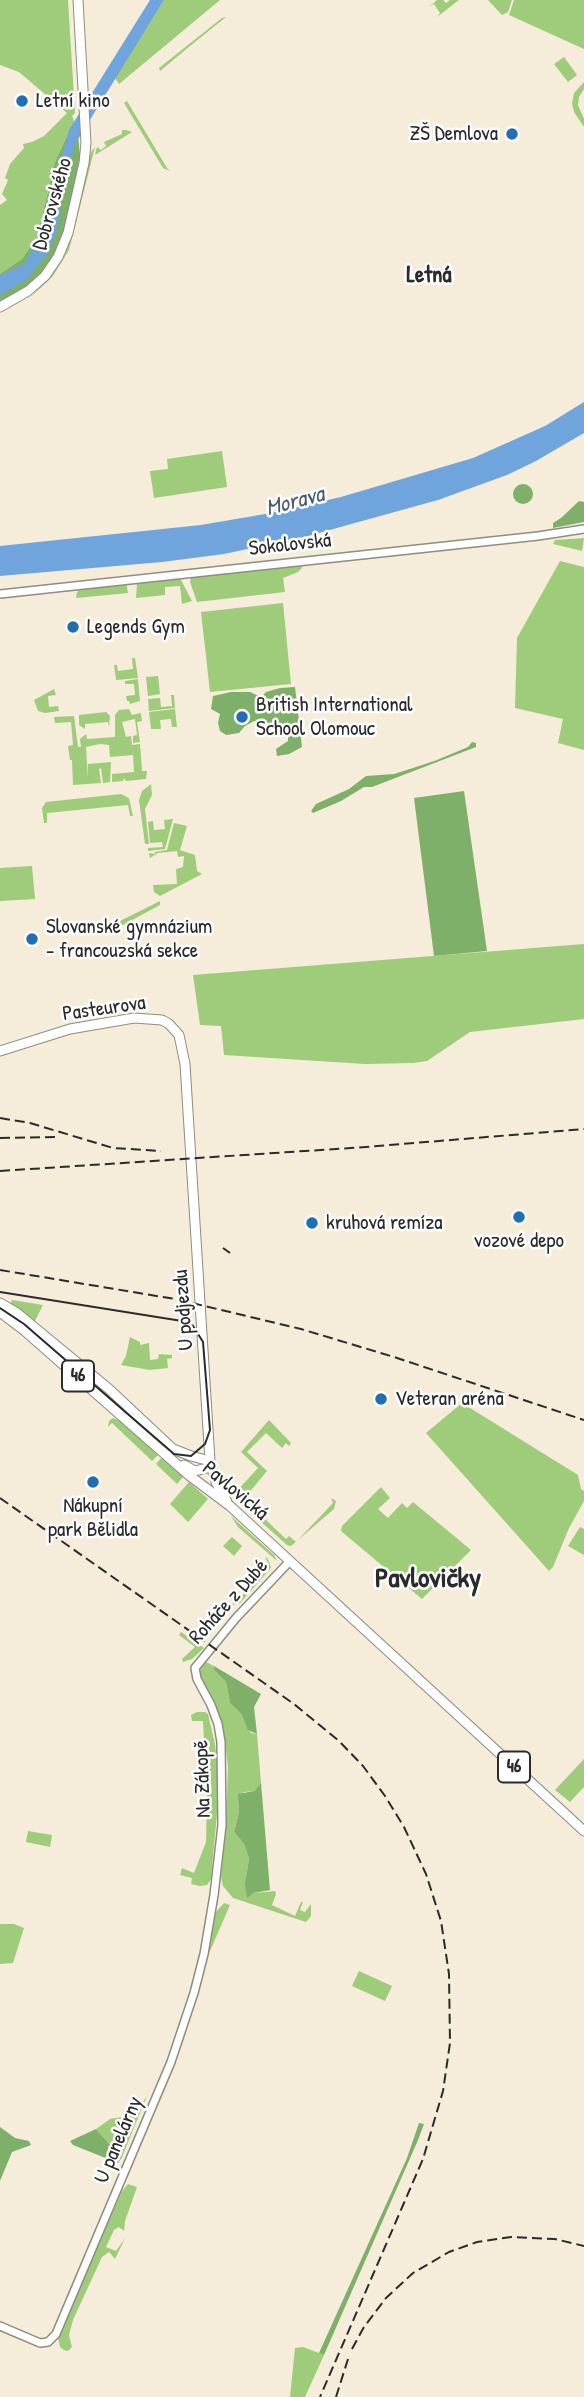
<!DOCTYPE html>
<html>
<head>
<meta charset="utf-8">
<style>
	body { margin:0 }
	canvas { display:block; background:#f5ecda }
</style>
</head>
<body>
<canvas width="584" height="2397"></canvas>
<script>
const c = document.querySelector('canvas').getContext('2d');
c.lineJoin = 'round';
function fillPath(path, color) { c.fillStyle = color; c.fill(path, 'evenodd'); }
const toPath = rows => new Path2D(rows.map(r => 'M' + r).join(''));
function strokePath(path, color, width, dash) { c.strokeStyle = color; c.lineWidth = width; c.lineCap = dash ? 'butt' : 'round'; c.setLineDash(dash || []); c.stroke(path); }
function write(font, color, halo, rows, align = 'center') {
  c.font = font + ' "Patrick Hand",sans-serif'; c.lineWidth = 5; c.setLineDash([]); c.textBaseline = 'middle'; c.strokeStyle = halo; c.fillStyle = color; for (const [text, x, y, turn = 0] of rows) {
    c.save(); c.translate(x, y); c.rotate((+turn || 0) * Math.PI / 180); c.textAlign = isNaN(turn) ? turn : align; if (halo) c.strokeText(text, 0, 0); c.fillText(text, 0, 0); c.restore();
  }
}
const green = toPath([
	[0,0,68,0,75,113,72,116,74,121,55,162,37,237,22,259,0,274,0,205,7,200,2,194,8,180,5,178,10,164,24,148,23,144,32,142,44,136,67,113,19,72,0,65],
	[164,0,220,0,119,84,115,78],
	[437,0,443,0,446,3,450,0,459,0,437,17,440,13,434,4,429,7],
	[488,0,512,0,508,12,502,15],
	[514,0,584,0,584,49,509,15],
	[226,17,190,46,160,71,159,68,222,18],
	[564,57,577,75,568,82,554,64],
	[584,82,584,89,579,97,578,105,584,119,584,127,574,112,572,103,574,93],
	[127,101,167,168,170,171,163,168,124,103],
	[126,130,132,132,95,155,97,147,101,150,106,146,104,142,122,134,122,130],
	[95,147,69,250,53,276,30,298,52,275,65,255,73,230,91,152],
	[222,451,227,487,154,498,150,471,168,469,167,459],
	[584,538,582,551,553,544,555,540],
	[560,561,584,567,584,750,558,743,563,719,515,708,517,638],
	[301,564,302,568,298,572,283,578,285,592,197,602,190,582,191,577],
	[180,578,192,601,182,604,180,586,165,587,165,595,136,598,137,584],
	[124,584,127,586,128,593,76,598,77,592,82,588],
	[283,603,291,684,210,692,201,612],
	[127,658,135,658,138,678,116,680,114,665,117,665,118,671,133,669,132,658],
	[158,676,160,694,148,696,146,677],
	[138,679,140,701,130,704,129,701,127,701,126,696,135,695,134,684,125,684,125,681],
	[54,689,56,695,48,696,49,707,58,706,59,711,45,713,38,711,34,700],
	[171,695,174,695,175,708,149,711,148,699,160,698,161,707,172,706],
	[129,709,132,715,141,713,142,721,137,722,140,742,133,743,133,736,137,735,135,719,122,722,126,737,131,736,132,745,140,744,142,771,147,771,146,779,126,781,124,778,123,781,112,782,112,774,134,772,133,755,110,757,109,745,100,744,86,747,88,779,88,764,111,762,110,782,103,783,101,768,99,769,101,783,73,785,72,760,70,760,68,746,73,745,71,722,55,723,54,717,74,716,78,747,81,747,80,739,86,734,87,739,115,737,115,715,119,710],
	[175,709,177,727,172,727,171,719,160,720,161,729,151,729,149,712],
	[106,712,110,716,109,727,108,722,85,724,85,729,79,725,79,715],
	[151,784,152,795,145,809,149,844,145,844,139,800,142,791],
	[121,794,129,798,133,816,130,816,128,805,47,813,47,823,44,823,42,808,46,802],
	[173,819,165,849,148,851,148,848,163,847,162,842,150,843,148,822,153,821,154,830,165,829,164,820],
	[174,823,187,826,180,850,195,855,197,871,202,874,160,896,154,892,153,885,177,884,176,869,183,867,184,856,178,857,177,851,158,853,150,858,149,853,155,854,155,852,167,850],
	[32,866,35,899,0,901,0,868],
	[160,901,160,905,117,928,116,925,122,920],
	[584,944,584,1019,470,1032,427,1061,413,1063,365,1064,224,1055,221,1026,200,1025,193,975],
	[12,1300,43,1305,34,1323,10,1304],
	[130,1337,140,1342,140,1345,149,1343,150,1360,158,1359,159,1354,172,1355,172,1358,167,1359,168,1368,150,1370,121,1365,126,1356],
	[462,1403,578,1475,581,1489,584,1491,584,1501,569,1528,553,1567,549,1571,426,1433],
	[113,1418,122,1422,158,1455,152,1461,112,1423,108,1427,109,1421],
	[269,1420,291,1443,289,1446,286,1443,282,1448,266,1433,247,1452,267,1471,248,1494,251,1497,247,1502,286,1539,289,1536,296,1542,333,1503,331,1498,336,1501,334,1509,291,1546,287,1545,259,1520,239,1502,234,1494,258,1468,241,1452],
	[162,1457,183,1477,177,1484,156,1464],
	[189,1482,208,1499,188,1522,170,1504],
	[381,1487,390,1498,378,1509,388,1518,402,1503,407,1508,413,1502,471,1550,422,1599,341,1531,342,1526],
	[231,1516,274,1555,277,1561,238,1527],
	[580,1527,584,1529,584,1555,568,1546],
	[232,1537,242,1546,234,1556,223,1546],
	[265,1557,268,1559,271,1568,240,1603,229,1606,236,1602,266,1569,268,1563],
	[181,1632,204,1648,192,1659,183,1662,182,1659,195,1647,179,1635],
	[207,1658,206,1662,214,1666,214,1670,226,1682,230,1703,242,1715,251,1733,257,1734,261,1783,254,1791,244,1792,238,1798,239,1812,234,1832,244,1844,249,1858,246,1878,253,1893,275,1891,276,1894,272,1905,295,1916,301,1902,303,1902,300,1910,305,1912,311,1904,311,1916,306,1922,233,1898,223,1886,221,1877,226,1829,228,1767,225,1740,219,1715,199,1672],
	[197,1712,205,1712,208,1714,215,1744,218,1771,217,1813,211,1879,207,1885,200,1886,191,1884,192,1878,180,1875,182,1868,194,1873,206,1842,207,1793,203,1721,192,1721,191,1715],
	[584,1759,584,1787,570,1802,555,1790],
	[28,1831,52,1835,50,1847,26,1842],
	[224,1903,230,1905,207,1958,216,1912],
	[0,1924,14,1924,24,1928,13,1963,0,1964],
	[359,1971,392,1986,385,2001,352,1986],
	[147,2096,122,2157,121,2154,110,2145,96,2129,110,2119,122,2117,138,2109],
	[128,2184,137,2187,125,2221,124,2231,119,2227,114,2230,106,2247,116,2251,125,2238,115,2259,109,2252,102,2257,73,2320,69,2335,72,2347,68,2351,64,2350,60,2347,58,2338,122,2191],
	[303,2347,324,2355,305,2397,290,2397,295,2348]
]);
const forest = toPath([
	[74,121,77,124,80,156,62,241,52,262,33,283,0,302,0,274,22,259,37,237,55,162],
	'513 494a10 10 0 1 1 20 0a10 10 0 1 1-20 0Z',
	[579,501,584,502,584,522,553,528,553,523,561,518],
	[295,687,302,747,289,754,277,756,276,749,288,741,288,727,276,723,269,727,254,721,245,726,239,733,226,735,220,731,218,723,220,714,211,709,213,696,231,692,250,692,261,697,266,692,280,688],
	[472,742,476,743,476,747,372,787,364,787,341,801,313,813,311,811,316,804,349,789,366,776,394,774,410,769,437,760,468,747],
	[464,791,487,951,434,956,414,798],
	[214,1666,261,1694,254,1707,257,1734,248,1730,242,1715,230,1703,226,1682,214,1670],
	[261,1783,270,1890,253,1893,247,1898,245,1884,249,1858,244,1844,234,1832,239,1812,238,1798,238,1794,254,1791],
	[419,2123,424,2124,418,2140,324,2355,319,2353,407,2158],
	[0,2127,15,2138,29,2141,31,2145,12,2152,0,2181],
	[96,2129,110,2145,121,2154,122,2157,118,2163,73,2145,70,2141]
]);
const water = toPath([
	[150,0,164,0,75,144,65,177,57,230,48,253,26,280,0,295,0,275,24,264,39,241,69,130],
	[584,402,584,433,536,461,507,475,438,500,308,536,224,554,162,562,0,576,0,546,201,525,271,513,341,497,473,458,545,426]
]);
const minor = toPath([
	[0,594,538,536,584,529],
	[0,2326,40,2343,48,2342,56,2334,171,2062,194,1993,204,1954,214,1895,222,1825,221,1742,218,1724,211,1705,197,1679,195,1668,236,1618,290,1561]
]);
const major = toPath([
	[0,307,28,291,45,276,58,257,68,233,84,163,86,143,78,0],
	[0,1051,70,1029,134,1018,162,1020,169,1024,179,1035,185,1064,210,1461,216,1482,227,1502],
	[0,1303,17,1313,109,1389,173,1449,191,1456,210,1461],
	[0,1312,25,1331,190,1476,230,1506,584,1831],
	[184,1465,195,1471,211,1467]
]);
const tram = toPath([
	[0,1292,182,1321,193,1326,203,1342,210,1430,205,1444,191,1456,174,1454,24,1324,0,1308]
]);
const rail = toPath([
	[0,1118,30,1123,113,1148,161,1151],
	[0,1138,58,1137],
	[0,1171,366,1147,584,1129],
	[223,1248,230,1253],
	[0,1270,175,1299,301,1329,394,1357,584,1420],
	[0,1498,294,1704,339,1741,363,1766,385,1796,404,1827,426,1874,441,1921,449,1974,450,2043,443,2091,423,2159,320,2397],
	[352,2349,364,2327,386,2298,413,2273,449,2252,477,2242,511,2237,555,2239,584,2246],
	[336,2397,348,2359]
]);
const markers = [
	[22,101,7,"#1f6fb2"],
	[512,134,7,"#1f6fb2"],
	[73,627,7,"#1f6fb2"],
	[242,717,7,"#1f6fb2"],
	[32,939,7,"#1f6fb2"],
	[519,1217,7,"#1f6fb2"],
	[312,1223,7,"#1f6fb2"],
	[381,1399,7,"#1f6fb2"],
	[93,1482,7,"#1f6fb2"]
];
const shields = [
	[78,1376,32],
	[514,1767,32]
];
const shieldNames = [
	["46",78,1376],
	["46",514,1767]
];
const poiNames = [
	["Letní kino",36,101],
	["ZŠ Demlova",498,134,"right"],
	["Legends Gym",87,627],
	["British International",256,705],
	["School Olomouc",256,729],
	["Slovanské gymnázium",46,927],
	["- francouzská sekce",46,951],
	["kruhová remíza",326,1223],
	["vozové depo",519,1241,"center"],
	["Veteran aréna",395,1399],
	["Nákupní",93,1506,"center"],
	["park Bělidla",93,1530,"center"]
];
const streetNames = [
	["Dobrovského",53,204,-74],
	["Sokolovská",290,545,-6],
	["Pasteurova",104,1009,-8],
	["U podjezdu",184,1310,-94],
	["Pavlovická",235,1491,40],
	["Roháče z Dubé",229,1602,-48],
	["Na Zákopě",203,1779,-92],
	["U panelárny",119,2140,-67]
];
const neighbourhoodNames = [
	["Letná",429,276]
];
const waterNames = [
	["Morava",295,502,-15]
];
const districtNames = [
	["Pavlovičky",428,1580]
];
fillPath(green, '#9ecc7a');
fillPath(forest, '#7eb06a');
fillPath(water, '#70a4dc');
strokePath(minor, '#908c82', 10);
strokePath(major, '#908c82', 11);
strokePath(minor, '#fff', 7);
strokePath(major, '#fff', 9);
strokePath(tram, '#2b2b2b', 2);
strokePath(rail, '#2b2b2b', 2, [10, 5]);
for (const [x, y, r, color] of markers) { const dot = new Path2D(); dot.arc(x, y, r, 0, 2 * Math.PI); c.fillStyle = color; c.fill(dot); strokePath(dot, '#fff', 2.5); }
for (const [x, y, w] of shields) { const box = new Path2D(); box.roundRect(x - w / 2, y - 15.5, w, 31, 5); c.fillStyle = '#fff'; c.fill(box); strokePath(box, '#2b2b2b', 2); }
write('bold 19px', '#2b2b2b', null, shieldNames);
write('21px', '#2b2b2b', '#fff', poiNames, 'left');
write('21px', '#2b2b2b', '#fff', streetNames);
write('bold 23px', '#2b2b2b', '#fff', neighbourhoodNames);
write('italic 23px', '#475b72', '#fff', waterNames);
write('bold 28px', '#2b2b2b', '#fff', districtNames);
</script>
</body>
</html>
